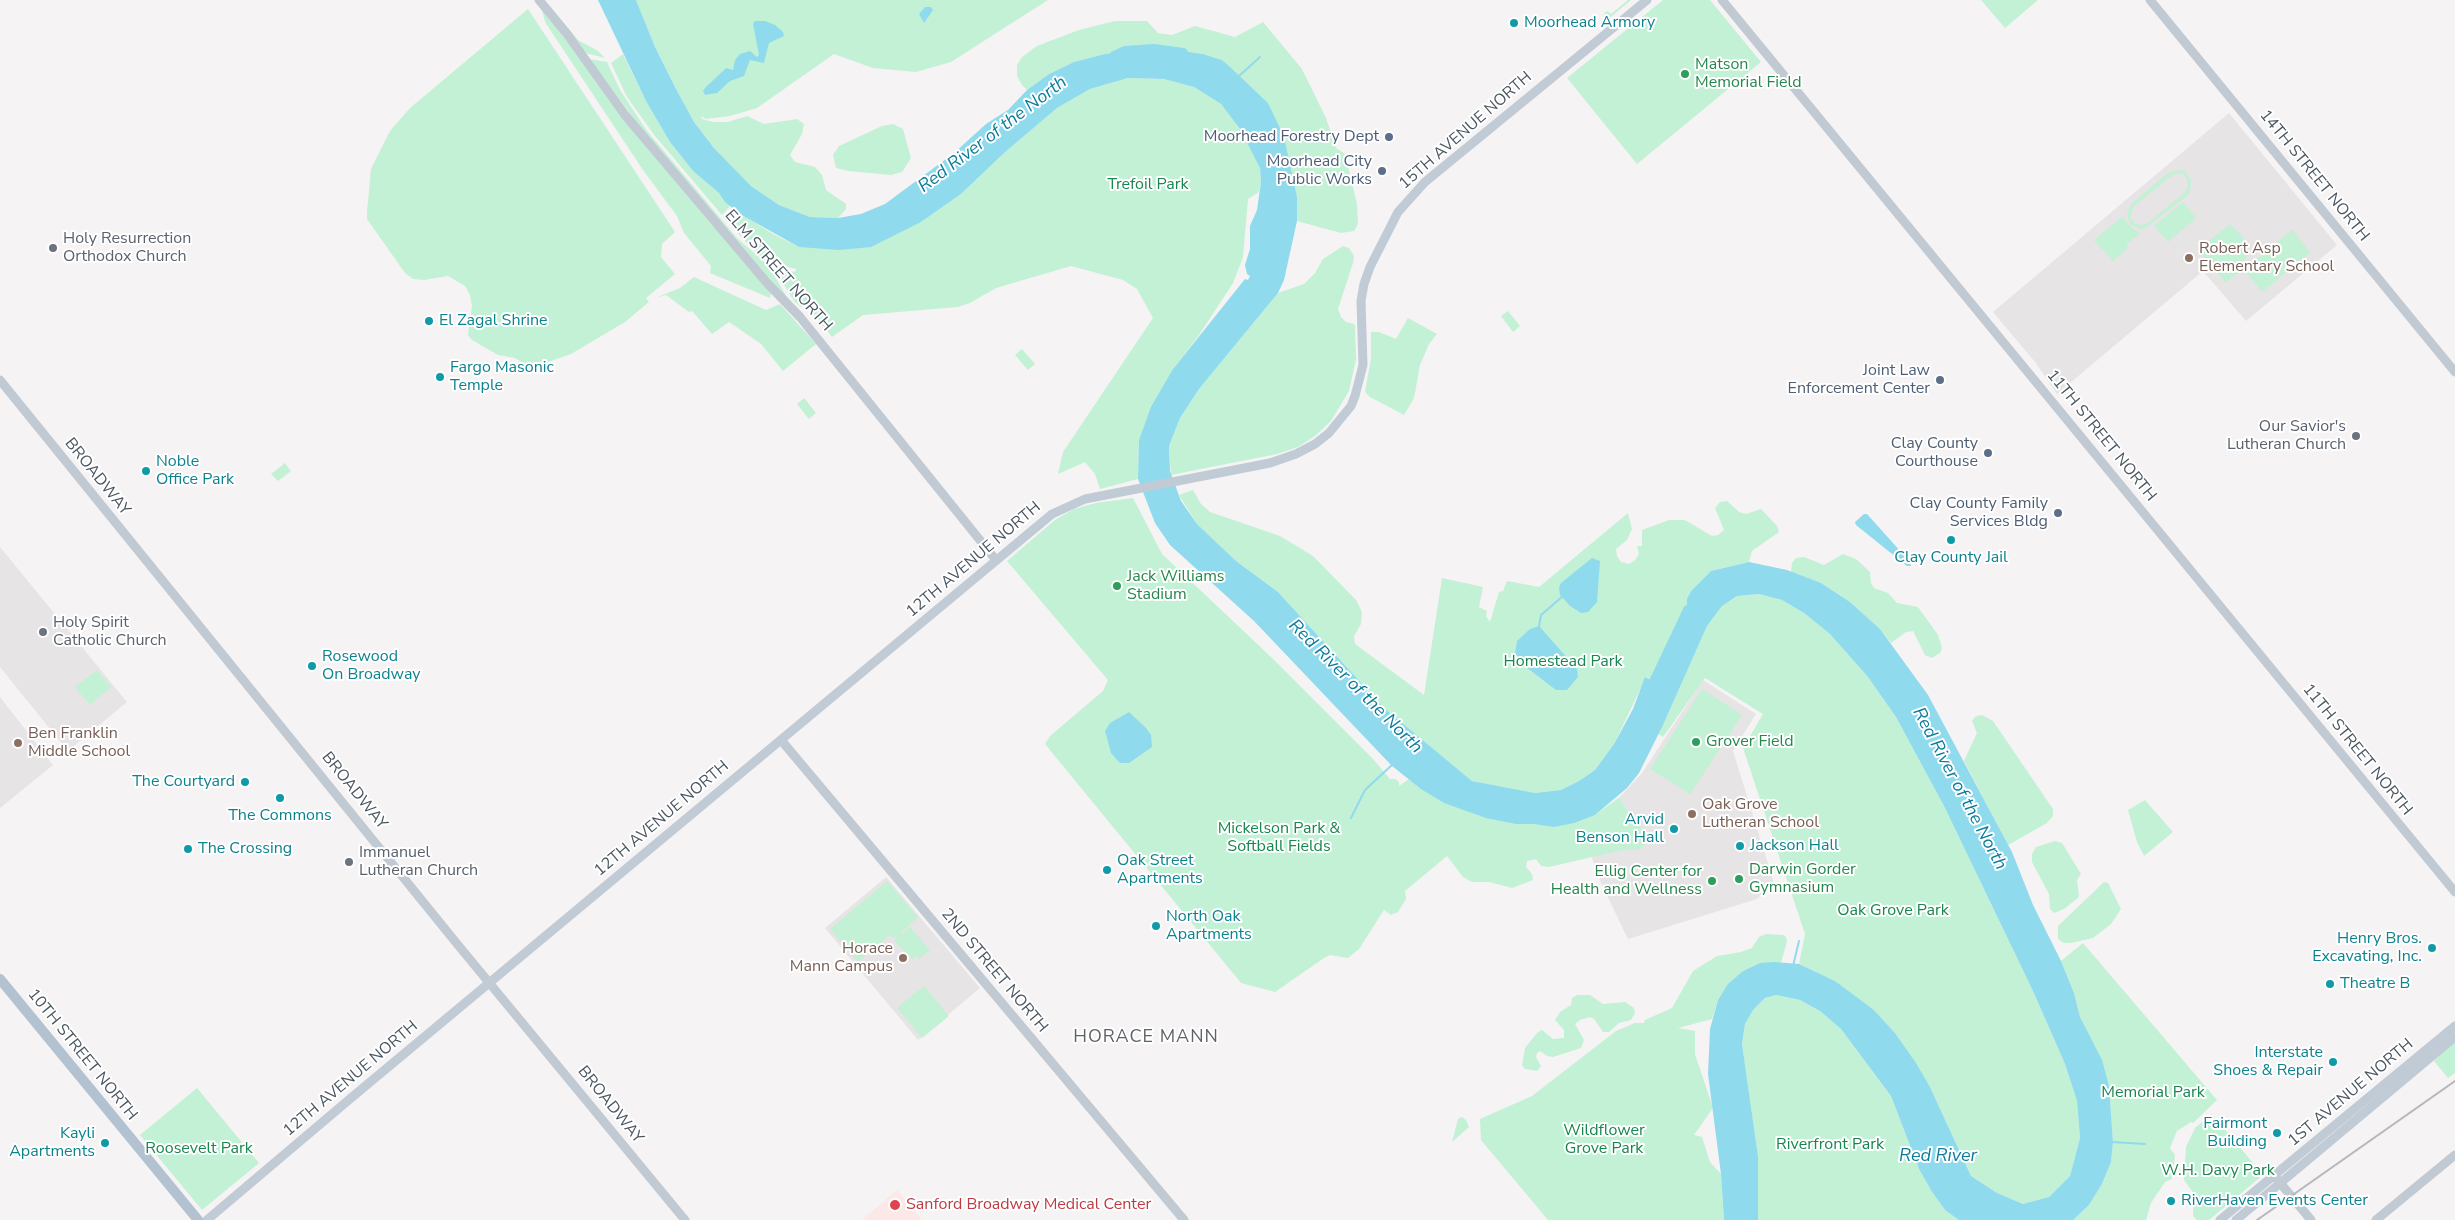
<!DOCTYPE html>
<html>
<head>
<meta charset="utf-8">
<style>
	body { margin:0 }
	canvas { display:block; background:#f5f3f3 }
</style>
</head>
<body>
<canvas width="2455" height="1220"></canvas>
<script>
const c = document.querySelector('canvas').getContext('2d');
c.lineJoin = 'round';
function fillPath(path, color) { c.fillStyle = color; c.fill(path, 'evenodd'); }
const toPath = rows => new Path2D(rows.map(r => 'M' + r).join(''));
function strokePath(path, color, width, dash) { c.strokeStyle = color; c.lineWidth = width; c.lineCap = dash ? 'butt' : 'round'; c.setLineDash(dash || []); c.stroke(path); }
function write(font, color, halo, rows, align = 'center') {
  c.font = font + ' "Nunito Sans",sans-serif'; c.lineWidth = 4; c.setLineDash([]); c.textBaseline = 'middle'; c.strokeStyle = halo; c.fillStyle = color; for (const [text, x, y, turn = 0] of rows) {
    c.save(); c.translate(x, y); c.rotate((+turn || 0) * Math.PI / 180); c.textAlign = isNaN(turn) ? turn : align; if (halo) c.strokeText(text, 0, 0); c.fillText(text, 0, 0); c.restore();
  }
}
const education = toPath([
	[2229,113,2337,245,2246,321,2203,271,2057,394,2035,362,1993,312],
	[0,547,127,702,68,751,0,667],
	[1703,680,1756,714,1733,751,1774,883,1757,899,1628,939,1601,883,1591,855,1627,848,1638,850,1640,825,1622,803,1620,797,1642,773],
	[0,697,53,765,0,808],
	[886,877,980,988,918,1040,825,928]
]);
const medical = toPath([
	[897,1190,922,1220,862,1220]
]);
const green = toPath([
	[545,0,578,40,598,51,605,58,585,53],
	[636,0,1048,0,951,62,916,72,873,68,834,54,757,108,730,116,706,119,701,116,702,119,713,122,728,122,747,116,764,124,797,119,804,124,802,134,790,155,795,162,815,167,822,175,826,190,846,204,846,209,838,218,810,217,779,205,751,186,714,148,694,122,675,87,655,47],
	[1628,0,1631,0,1607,20,1603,15,1607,11,1611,14],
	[1663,0,1710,0,1761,62,1637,164,1567,78],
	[1981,0,2038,0,2005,28],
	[528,9,675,232,662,244,661,257,675,274,646,298,649,302,625,322,571,354,548,362,526,365,515,358,498,355,472,340,468,335,472,306,470,295,465,286,448,276,424,280,413,279,405,273,367,219,367,212,371,169,390,131,410,108],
	[542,10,771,293,770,298,710,273,711,266,684,233,677,216,643,170,545,22],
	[1115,21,1147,21,1158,33,1172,35,1195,26,1235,37,1263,22,1302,69,1326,118,1336,148,1345,154,1357,204,1358,224,1354,231,1341,233,1297,221,1297,197,1268,103,1222,60,1203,54,1176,50,1140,50,1105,54,1074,62,1049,74,1027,90,1022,85,1017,76,1017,65,1022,57,1037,46,1079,30],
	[623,54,646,101,670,142,693,171,719,193,730,206,722,215,655,136,627,97,611,63],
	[589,59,607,62,620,90,647,131,737,238,768,265,791,304,641,128],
	[1128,78,1164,79,1194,87,1221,104,1240,129,1254,154,1260,168,1261,182,1259,192,1248,199,1243,257,1233,283,1199,335,1173,369,1139,440,1138,479,1100,489,1095,474,1085,462,1058,474,1063,452,1153,318,1137,289,1123,280,1071,266,996,288,970,303,958,307,863,315,832,337,806,304,801,307,794,301,773,267,794,272,797,269,768,263,745,241,723,217,732,208,773,234,799,247,921,222,961,194,1004,153,1057,108,1090,89],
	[893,124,903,129,911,158,902,172,891,175,848,171,836,168,833,155,839,146,882,126],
	[2178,170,2184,171,2191,180,2190,191,2187,196,2145,228,2140,229,2130,224,2127,213,2132,203,2168,173],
	[2174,174,2182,174,2186,177,2188,185,2184,193,2148,223,2140,225,2136,224,2130,218,2134,206],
	[2183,202,2196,218,2168,242,2154,226],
	[2122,217,2132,228,2140,233,2128,243,2126,250,2113,261,2094,240],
	[2230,224,2243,237,2247,255,2240,272,2225,282,2198,250],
	[2292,230,2310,252,2262,292,2244,270],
	[1343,246,1349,248,1354,256,1353,263,1338,309,1341,317,1346,322,1354,324,1355,327,1356,359,1349,391,1331,421,1315,436,1298,447,1277,454,1171,475,1169,446,1180,418,1199,389,1278,293,1304,284,1315,273,1323,259],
	[694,277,766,310,780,304,816,344,783,371,761,344,729,322,712,334,692,311,689,312,666,295,655,298,680,288],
	[1508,311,1520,326,1513,332,1501,316],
	[1408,318,1437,334,1429,344,1420,365,1414,398,1404,415,1370,397,1365,392,1371,359,1371,332,1379,332,1396,339],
	[1022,349,1035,364,1028,370,1015,355],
	[804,398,816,413,809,419,797,404],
	[285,463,291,471,278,481,271,474],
	[1193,490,1201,504,1210,512,1280,536,1313,556,1356,600,1362,612,1361,624,1354,636,1355,644,1424,695,1442,578,1483,587,1479,607,1487,611,1486,616,1490,622,1499,592,1503,591,1507,581,1539,587,1628,513,1632,529,1627,540,1616,549,1617,556,1621,562,1629,564,1635,560,1639,554,1637,546,1642,546,1642,530,1669,520,1685,520,1712,536,1718,535,1724,530,1715,508,1720,502,1727,501,1739,512,1746,514,1761,509,1777,526,1779,532,1752,551,1749,562,1711,571,1691,591,1687,599,1687,609,1678,629,1653,681,1646,677,1614,744,1595,770,1579,781,1561,790,1535,793,1472,781,1384,708,1278,592,1236,561,1197,524,1179,495],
	[1133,498,1162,554,1271,657,1373,759,1390,779,1395,779,1399,782,1399,786,1409,779,1444,803,1516,824,1533,824,1554,827,1595,815,1620,797,1622,803,1640,825,1645,845,1638,850,1627,849,1549,867,1541,866,1536,859,1527,861,1526,867,1532,874,1533,880,1512,888,1489,882,1472,882,1463,877,1447,856,1405,891,1406,899,1398,912,1391,915,1384,910,1359,949,1348,958,1330,955,1324,958,1275,992,1241,983,1045,744,1050,736,1103,691,1108,680,1007,561,1055,520,1074,509,1096,503],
	[1843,554,1856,559,1870,572,1871,583,1874,588,1888,593,1897,603,1918,607,1938,635,1942,648,1940,653,1932,658,1925,655,1913,631,1906,632,1891,643,1880,629,1850,602,1821,583,1791,572,1792,563,1796,558,1804,557,1824,565],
	[1759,594,1782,600,1804,613,1830,634,1868,677,1896,717,1944,806,2033,991,2065,1064,2077,1101,2080,1138,2070,1176,2049,1197,2023,1204,1997,1193,1971,1176,1930,1087,1895,1033,1874,1010,1852,994,1835,981,1799,964,1805,934,1743,748,1763,714,1705,678,1663,737,1658,734,1707,626,1722,606,1737,596],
	[97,670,111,687,90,705,75,687],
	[1702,689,1742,715,1690,794,1650,769],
	[1982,715,1993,721,2053,809,2053,816,2047,823,2008,845,1964,761,1977,733,1972,721,1976,716],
	[2145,800,2173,832,2144,856,2137,842,2128,810],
	[2055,841,2062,843,2081,874,2077,880,2079,897,2064,909,2054,913,2050,909,2049,894,2032,862,2032,854,2036,847],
	[887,881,918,917,901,932,903,933,910,927,930,950,919,959,917,956,913,959,894,941,897,938,896,936,893,938,890,935,858,962,830,929],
	[2104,882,2108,883,2121,909,2111,924,2093,938,2071,943,2064,943,2058,939,2058,926],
	[1766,934,1783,935,1786,937,1787,941,1781,963,1760,963,1743,971,1728,985,1718,1000,1712,1019,1678,1028,1695,1031,1695,1054,1713,1108,1694,1135,1702,1137,1710,1162,1721,1174,1724,1220,1548,1220,1481,1140,1480,1119,1532,1096,1616,1031,1635,1023,1644,1023,1645,1020,1672,1008,1693,971,1717,956,1741,952,1752,948,1759,937],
	[2083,943,2217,1100,2193,1123,2191,1122,2177,1131,2170,1148,2175,1155,2172,1179,2165,1182,2151,1203,2146,1220,2073,1220,2089,1205,2102,1184,2111,1162,2113,1142,2109,1086,2080,1017,2074,993,2061,961],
	[924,986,949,1016,922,1038,897,1008],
	[1577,995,1590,995,1603,1004,1625,1002,1634,1008,1635,1013,1631,1020,1619,1023,1609,1032,1603,1032,1594,1019,1590,1017,1580,1020,1575,1024,1584,1040,1581,1048,1553,1057,1547,1056,1540,1051,1537,1053,1536,1057,1541,1066,1537,1071,1525,1069,1522,1065,1525,1048,1537,1033,1542,1030,1553,1039,1564,1038,1564,1030,1555,1020,1560,1012,1571,1005,1572,998],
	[1776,995,1800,1000,1820,1011,1841,1029,1891,1096,1919,1169,1932,1192,1946,1211,1959,1220,1758,1220,1758,1156,1742,1044,1745,1024,1753,1010,1765,998],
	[2455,1041,2455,1073,2448,1078,2434,1061],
	[197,1088,259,1163,202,1210,140,1135],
	[2212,1114,2263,1175,2209,1220,2197,1220,2193,1216,2194,1194,2184,1180,2186,1147,2195,1128],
	[1462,1117,1466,1120,1469,1127,1452,1142,1458,1119]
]);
const water = toPath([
	[598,0,636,0,655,47,675,87,694,122,714,148,751,186,779,205,810,217,838,218,861,214,885,204,954,153,986,124,1008,110,1027,90,1049,74,1074,62,1105,54,1140,50,1176,50,1203,54,1222,60,1229,66,1268,103,1284,137,1297,197,1297,221,1284,280,1278,293,1199,389,1180,418,1169,446,1170,471,1181,501,1197,524,1236,561,1278,592,1384,708,1472,781,1535,793,1561,790,1579,781,1595,770,1614,744,1633,709,1645,677,1653,681,1678,629,1687,609,1687,599,1691,591,1711,571,1749,562,1787,570,1821,583,1850,602,1880,629,1928,695,2012,852,2033,905,2061,961,2074,993,2080,1017,2102,1060,2109,1086,2113,1142,2111,1162,2102,1184,2089,1205,2073,1220,1959,1220,1946,1211,1932,1192,1919,1169,1891,1096,1841,1029,1820,1011,1800,1000,1776,995,1765,998,1753,1010,1745,1024,1742,1044,1758,1156,1758,1220,1724,1220,1721,1174,1708,1074,1710,1029,1718,1000,1728,984,1743,971,1760,963,1774,962,1799,964,1835,981,1874,1010,1895,1033,1916,1063,1930,1087,1971,1176,1997,1193,2023,1204,2049,1197,2070,1176,2080,1138,2077,1101,2065,1064,2033,991,1944,806,1896,717,1868,677,1830,634,1804,613,1782,600,1759,594,1737,596,1722,606,1707,626,1662,727,1639,773,1627,788,1595,815,1574,823,1554,827,1533,824,1516,824,1486,818,1444,803,1421,789,1392,766,1254,621,1170,545,1155,523,1138,479,1139,440,1151,407,1173,369,1245,279,1248,280,1250,276,1247,274,1245,265,1250,249,1250,226,1257,210,1261,182,1260,168,1240,129,1221,104,1194,87,1164,79,1128,78,1090,89,1057,108,1004,153,961,194,921,222,871,247,839,250,799,247,740,214,725,202,719,193,693,171,670,142,646,101],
	[925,7,931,7,933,10,924,23,919,14],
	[755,21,765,21,775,25,783,32,784,36,769,43,764,63,750,60,744,76,730,81,717,93,705,95,703,91,706,87,723,71,726,68,733,70,735,60,740,54,750,51,757,57,759,55,753,24],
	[1864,514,1867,514,1910,562,1911,566,1907,566,1856,525,1855,522],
	[1592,558,1600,561,1597,602,1588,612,1581,613,1570,606,1560,595,1559,588,1561,583],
	[1539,626,1577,669,1578,677,1567,690,1556,690,1522,664,1515,653,1517,641,1530,629],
	[1129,712,1146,728,1151,735,1152,747,1129,763,1120,763,1111,753,1105,731,1110,723]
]);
const stream = toPath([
	[1239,76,1260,57],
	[1539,626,1541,615,1563,596],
	[1351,818,1365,790,1393,764],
	[1793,966,1799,941],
	[2112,1142,2145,1144]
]);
const river = toPath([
	[1114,56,1125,51,1154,49,1183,53],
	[1654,682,1688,610]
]);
const tertiary = toPath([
	[539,0,567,34,625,115,768,284,800,317,996,560],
	[1722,0,2455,892],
	[2150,0,2455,372],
	[0,380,458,945,685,1220],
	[781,740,1184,1220],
	[2276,1178,2311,1220],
	[2376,1220,2455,1155]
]);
const secondary = toPath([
	[207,1220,351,1098,1052,514,1085,499,1270,463,1296,454,1315,444,1329,433,1351,406,1355,396,1363,365,1361,301,1364,284,1370,267,1398,212,1425,182,1647,0],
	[2220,1220,2455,1026],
	[2236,1220,2455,1037]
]);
const primary = toPath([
	[0,979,198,1220]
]);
const rail = toPath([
	[2257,1220,2455,1081]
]);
const markers = [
	[1514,23,5,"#0f9aa8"],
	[1685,74,5,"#2e9e5b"],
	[1389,137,5,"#5c6f8a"],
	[1382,171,5,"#5c6f8a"],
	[53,248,5,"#6b7280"],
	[2189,258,5,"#8d6e63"],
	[429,321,5,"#0f9aa8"],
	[440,377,5,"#0f9aa8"],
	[1940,380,5,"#5c6f8a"],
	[2356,436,5,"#6b7280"],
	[1988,453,5,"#5c6f8a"],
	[146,471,5,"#0f9aa8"],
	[2058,513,5,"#5c6f8a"],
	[1951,540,5,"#0f9aa8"],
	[1117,586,5,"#2e9e5b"],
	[43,632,5,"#6b7280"],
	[312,666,5,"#0f9aa8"],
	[1696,742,5,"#2e9e5b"],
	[18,743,5,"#8d6e63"],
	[245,782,5,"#0f9aa8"],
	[280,798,5,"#0f9aa8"],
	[1692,814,5,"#8d6e63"],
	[1674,829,5,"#0f9aa8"],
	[1740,846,5,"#0f9aa8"],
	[188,849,5,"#0f9aa8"],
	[349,862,5,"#6b7280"],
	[1107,870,5,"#0f9aa8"],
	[1739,879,5,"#2e9e5b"],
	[1712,881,5,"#2e9e5b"],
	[1156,926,5,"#0f9aa8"],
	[2432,948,5,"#0f9aa8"],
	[903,958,5,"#8d6e63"],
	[2330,984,5,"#0f9aa8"],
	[2333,1062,5,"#0f9aa8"],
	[2277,1133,5,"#0f9aa8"],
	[105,1143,5,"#0f9aa8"],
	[2171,1201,5,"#0f9aa8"],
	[895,1205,6,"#e0444e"]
];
const cultureNames = [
	["Moorhead Armory",1524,23],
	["El Zagal Shrine",439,321],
	["Fargo Masonic",450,368],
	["Temple",450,386],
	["Noble",156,462],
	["Office Park",156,480],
	["Clay County Jail",1951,558,"center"],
	["Rosewood",322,657],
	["On Broadway",322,675],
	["The Courtyard",235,782,"right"],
	["The Commons",280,816,"center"],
	["Arvid",1664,820,"right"],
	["Benson Hall",1664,838,"right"],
	["Jackson Hall",1750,846],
	["The Crossing",198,849],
	["Oak Street",1117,861],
	["Apartments",1117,879],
	["North Oak",1166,917],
	["Apartments",1166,935],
	["Henry Bros.",2422,939,"right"],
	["Excavating, Inc.",2422,957,"right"],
	["Theatre B",2340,984],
	["Interstate",2323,1053,"right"],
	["Shoes & Repair",2323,1071,"right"],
	["Fairmont",2267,1124,"right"],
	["Building",2267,1142,"right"],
	["Kayli",95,1134,"right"],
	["Apartments",95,1152,"right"],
	["RiverHaven Events Center",2181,1201]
];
const leisureNames = [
	["Matson",1695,65],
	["Memorial Field",1695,83],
	["Jack Williams",1127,577],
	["Stadium",1127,595],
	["Grover Field",1706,742],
	["Darwin Gorder",1749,870],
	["Gymnasium",1749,888],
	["Ellig Center for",1702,872,"right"],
	["Health and Wellness",1702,890,"right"]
];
const streetNames = [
	["15TH AVENUE NORTH",1466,131,-41],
	["14TH STREET NORTH",2314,176,51],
	["ELM STREET NORTH",778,271,49],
	["11TH STREET NORTH",2101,436,51],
	["BROADWAY",97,477,51],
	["12TH AVENUE NORTH",974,560,-40],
	["11TH STREET NORTH",2357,750,51],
	["BROADWAY",354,791,51],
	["12TH AVENUE NORTH",662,819,-40],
	["2ND STREET NORTH",994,971,50],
	["10TH STREET NORTH",82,1055,51],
	["12TH AVENUE NORTH",351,1079,-40],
	["1ST AVENUE NORTH",2351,1093,-40],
	["BROADWAY",610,1105,51]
];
const serviceNames = [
	["Moorhead Forestry Dept",1379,137],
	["Moorhead City",1372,162],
	["Public Works",1372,180],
	["Joint Law",1930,371],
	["Enforcement Center",1930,389],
	["Clay County",1978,444],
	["Courthouse",1978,462],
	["Clay County Family",2048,504],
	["Services Bldg",2048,522]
];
const parkNames = [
	["Trefoil Park",1148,185],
	["Homestead Park",1563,662],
	["Mickelson Park &",1279,829],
	["Softball Fields",1279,847],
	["Oak Grove Park",1893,911],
	["Memorial Park",2153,1093],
	["Wildflower",1604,1131],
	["Grove Park",1604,1149],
	["Riverfront Park",1830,1145],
	["Roosevelt Park",199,1149],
	["W.H. Davy Park",2218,1171]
];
const worshipNames = [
	["Holy Resurrection",63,239],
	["Orthodox Church",63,257],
	["Our Savior's",2346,427,"right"],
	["Lutheran Church",2346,445,"right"],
	["Holy Spirit",53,623],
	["Catholic Church",53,641],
	["Immanuel",359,853],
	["Lutheran Church",359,871]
];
const educationNames = [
	["Robert Asp",2199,249],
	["Elementary School",2199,267],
	["Ben Franklin",28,734],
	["Middle School",28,752],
	["Oak Grove",1702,805],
	["Lutheran School",1702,823],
	["Horace",893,949,"right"],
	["Mann Campus",893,967,"right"]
];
const healthNames = [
	["Sanford Broadway Medical Center",906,1205]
];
const waterNames = [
	["Red River of the North",993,135,-37],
	["Red River of the North",1355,687,45],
	["Red River of the North",1959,789,62],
	["Red River",1938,1157]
];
const neighbourhoodNames = [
	["HORACE MANN",1146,1038]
];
fillPath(education, '#e6e4e5');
fillPath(medical, '#fce8e6');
fillPath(green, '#c3f1d5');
fillPath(water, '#90daee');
strokePath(stream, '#90daee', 2);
strokePath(river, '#90daee', 10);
strokePath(tertiary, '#c1cad2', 9);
strokePath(secondary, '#c1cbd6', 9);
strokePath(primary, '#b3c2d1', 10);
strokePath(rail, '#b5b8bd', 2);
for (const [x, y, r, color] of markers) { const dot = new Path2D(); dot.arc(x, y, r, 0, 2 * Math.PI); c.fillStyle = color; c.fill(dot); strokePath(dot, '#fff', 2); }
write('16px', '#0d838f', '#fff', cultureNames, 'left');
write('16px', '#27864d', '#fff', leisureNames, 'left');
write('16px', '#4a5661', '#fff', streetNames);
write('16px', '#4e5e75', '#fff', serviceNames, 'right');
write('16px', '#17864f', '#fff', parkNames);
write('16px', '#5b616d', '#fff', worshipNames, 'left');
write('16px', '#785e54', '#fff', educationNames, 'left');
write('16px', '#be3a42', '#fff', healthNames, 'left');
write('italic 18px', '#0c7c9b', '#fff', waterNames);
c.letterSpacing = '1px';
write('18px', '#5f6368', '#fff', neighbourhoodNames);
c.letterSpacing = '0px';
</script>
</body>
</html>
